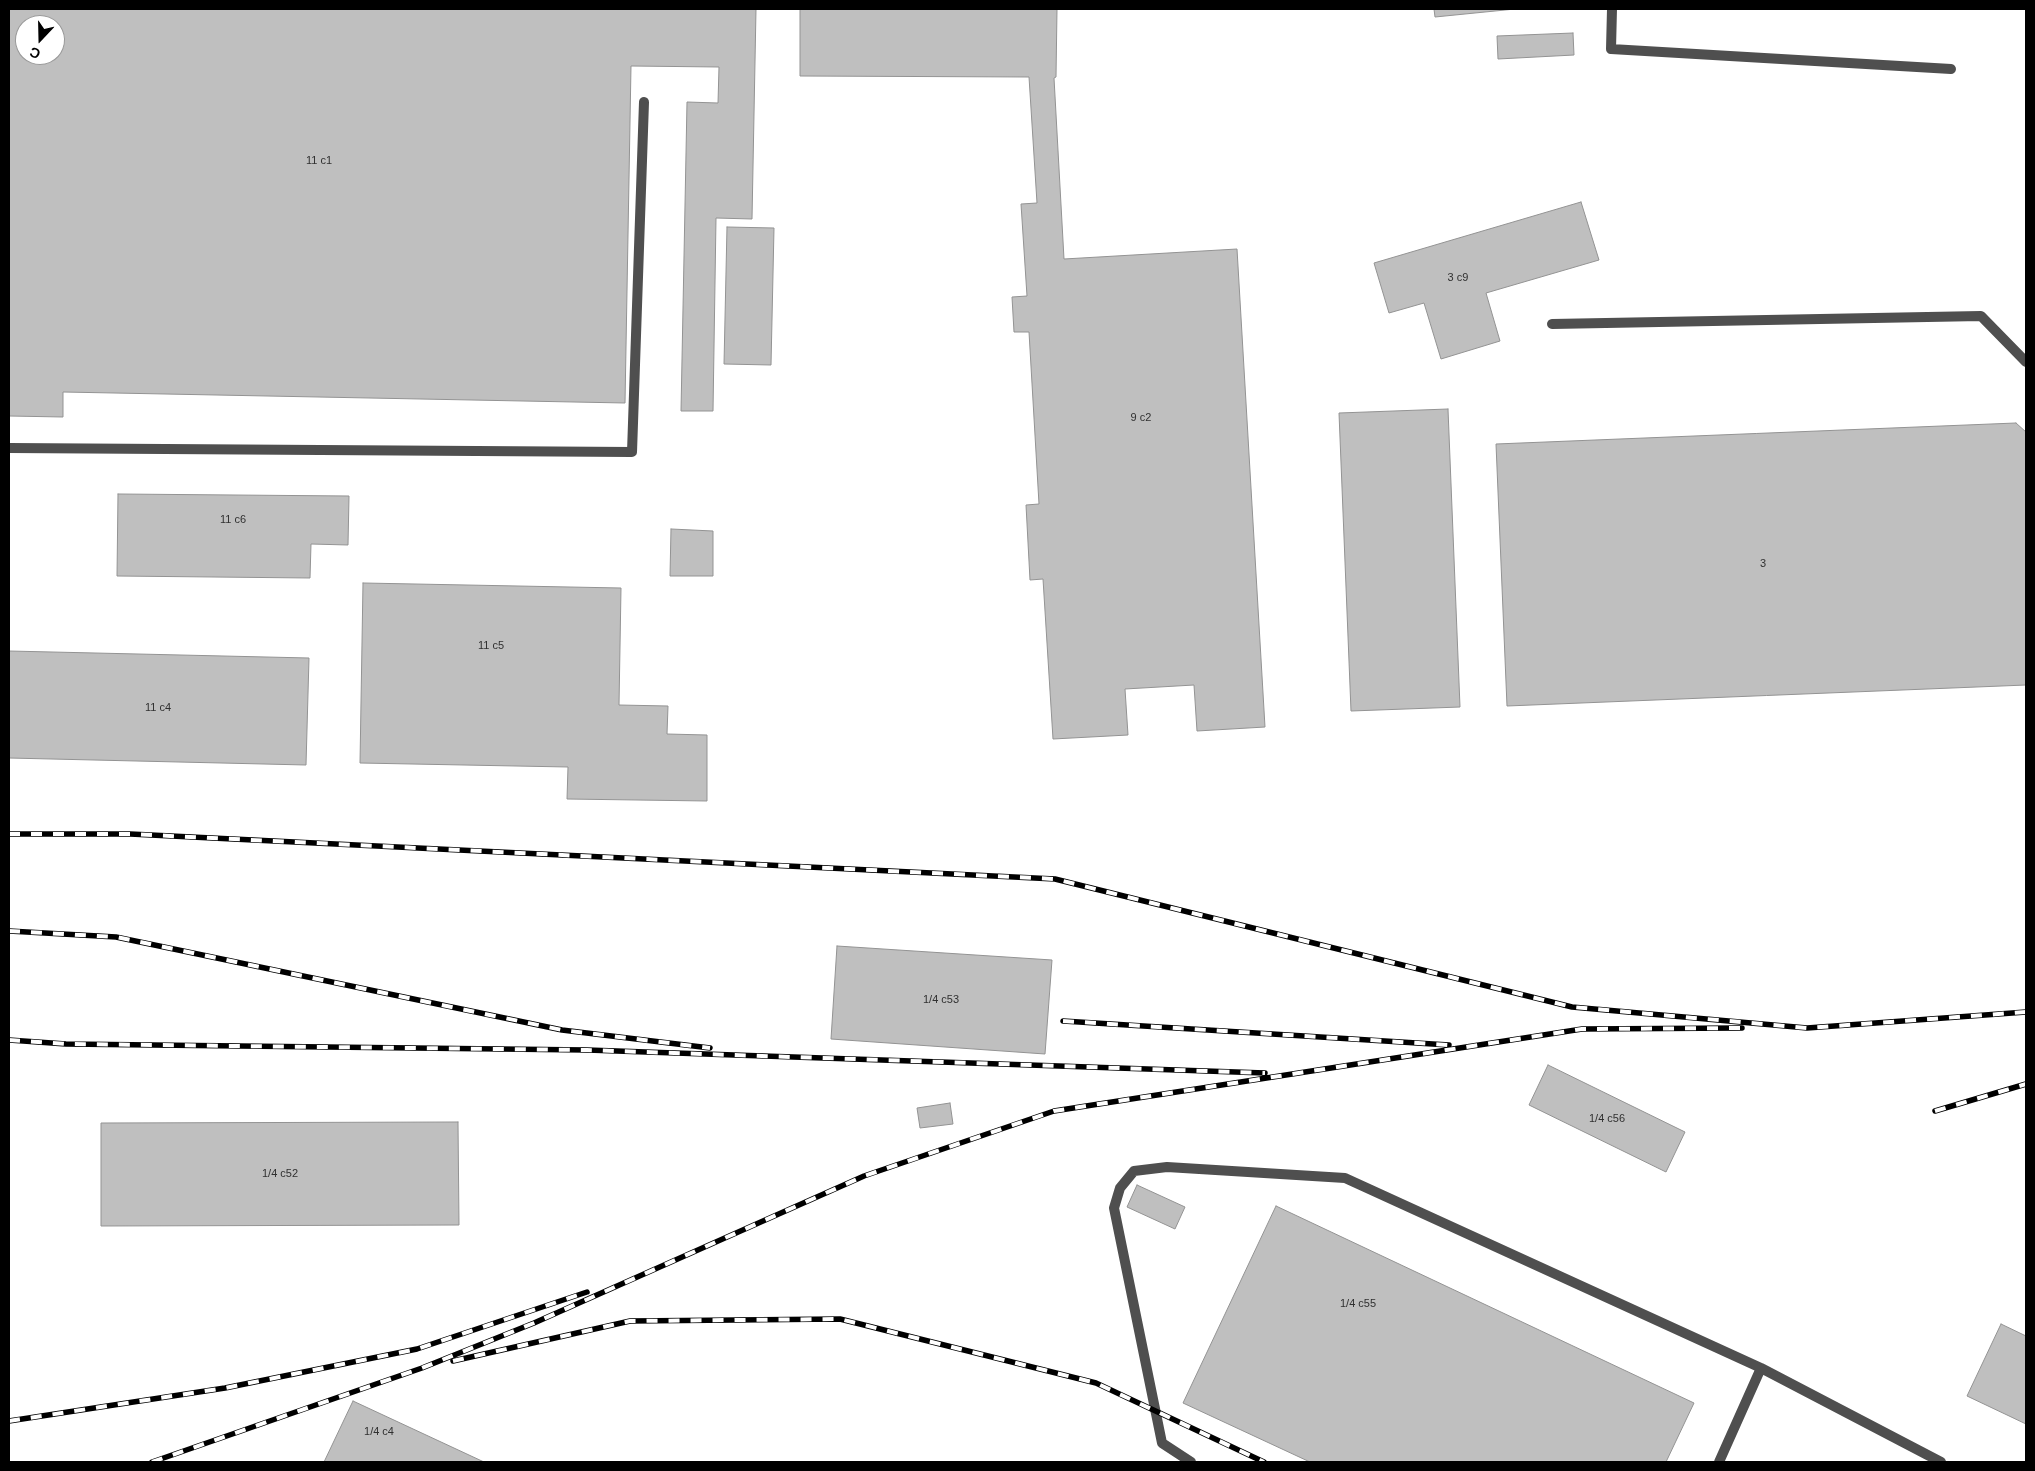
<!DOCTYPE html>
<html>
<head>
<meta charset="utf-8">
<style>
	body { margin:0 }
	#map { position:relative; width:2035px; height:1471px; overflow:hidden; background:#fff; font-family:Helvetica,sans-serif }
	canvas { display:block }
	.frame { position:absolute; inset:0; border:10px solid #000; pointer-events:none }
	.north { position:absolute; left:15px; top:15px; width:50px; height:50px; box-sizing:border-box; background:#fff; border:1px solid #999; border-radius:50%; rotate:201deg; font-size:14px; font-weight:700; line-height:20px; text-align:center; color:#000 }
	.north::after { content:''; display:block; margin:auto; width:18px; height:22px; background:#000; clip-path:polygon(50% 0,100% 100%,50% 72%,0 100%) }
</style>
</head>
<body>
<div id="map">
<canvas width="2035" height="1471"></canvas>
<div class="frame"></div>
<div class="north">С</div>
</div>
<script>
const c = document.querySelector('canvas').getContext('2d');
c.lineJoin = 'round';
function fillPath(path, color) { c.fillStyle = color; c.fill(path, 'evenodd'); }
const toPath = rows => new Path2D(rows.map(r => 'M' + r).join(''));
function strokePath(path, color, width, dash) { c.strokeStyle = color; c.lineWidth = width; c.lineCap = dash ? 'butt' : 'round'; c.setLineDash(dash || []); c.stroke(path); }
function write(font, color, halo, rows, align = 'center') {
  c.font = font + ' Helvetica,sans-serif'; c.lineWidth = 4.5; c.setLineDash([]); c.textBaseline = 'middle'; c.strokeStyle = halo; c.fillStyle = color; for (const [text, x, y, turn = 0] of rows) {
    c.save(); c.translate(x, y); c.rotate((+turn || 0) * Math.PI / 180); c.textAlign = isNaN(turn) ? turn : align; if (halo) c.strokeText(text, 0, 0); c.fillText(text, 0, 0); c.restore();
  }
}
const building = toPath([
	[9,9,756,9,752,219,716,218,713,411,681,411,687,102,718,103,719,67,631,66,625,403,63,392,63,417,9,416,9,9],
	[25,25,55,25,55,55,25,55,25,25],
	[800,9,1057,9,1056,77,1054,78,1064,259,1237,249,1265,727,1197,731,1194,685,1125,689,1128,735,1053,739,1043,579,1030,580,1026,505,1039,504,1029,332,1014,332,1012,297,1027,296,1021,204,1037,203,1029,77,800,76,800,9],
	[1434,9,1515,9,1435,17,1434,9],
	[1573,33,1574,55,1498,59,1497,36,1573,33],
	[1581,202,1599,260,1486,293,1500,341,1441,359,1424,303,1389,313,1374,263,1581,202],
	[727,227,774,228,771,365,724,364,727,227],
	[1448,409,1460,707,1351,711,1339,413,1448,409],
	[2016,423,2026,432,2026,685,1507,706,1496,444,2016,423],
	[118,494,349,496,348,545,311,544,310,578,117,576,118,494],
	[671,529,713,531,713,576,670,576,671,529],
	[363,583,621,588,619,705,668,706,667,734,707,735,707,801,567,799,568,767,360,763,363,583],
	[9,651,309,658,306,765,9,758,9,651],
	[837,946,1052,960,1045,1054,831,1039,837,946],
	[1548,1065,1685,1132,1666,1172,1529,1105,1548,1065],
	[950,1103,953,1124,920,1128,917,1108,950,1103],
	[458,1122,459,1225,101,1226,101,1123,458,1122],
	[1137,1185,1185,1207,1175,1229,1127,1207,1137,1185],
	[1276,1206,1694,1403,1666,1462,1310,1462,1183,1403,1276,1206],
	[2001,1324,2026,1336,2026,1424,1967,1396,2001,1324],
	[353,1401,484,1462,324,1462,353,1401]
]);
const lane = toPath([
	[1612,9,1611,49,1951,69],
	[1552,324,1981,316,2026,362],
	[9,448,632,452,644,102],
	[1191,1462,1162,1443,1114,1208,1120,1188,1134,1171,1167,1167,1345,1178,1761,1368,1941,1462],
	[1719,1462,1761,1368]
]);
const rail = toPath([
	[9,834,130,834,1055,879,1572,1007,1807,1028,2026,1012],
	[9,931,116,937,562,1030,710,1048],
	[1063,1021,1449,1045],
	[9,1040,66,1044,587,1050,1265,1073],
	[1935,1111,2026,1084],
	[453,1361,630,1321,840,1319,1096,1383,1264,1462],
	[9,1421,225,1388,417,1349,587,1292],
	[152,1462,422,1368,534,1323,864,1176,1054,1111,1582,1029,1742,1028]
]);
const numberNames = [
	["11 с1",319,161],
	["3 с9",1458,278],
	["9 с2",1141,418],
	["11 с6",233,520],
	["3",1763,564],
	["11 с5",491,646],
	["11 с4",158,708],
	["1/4 с53",941,1000],
	["1/4 с56",1607,1119],
	["1/4 с52",280,1174],
	["1/4 с55",1358,1304],
	["1/4 c4",379,1432]
];
fillPath(building, '#bfbfbf');
strokePath(building, '#939393', 1);
strokePath(lane, '#4f4f4f', 10);
strokePath(rail, '#000', 5.5);
strokePath(rail, '#fff', 4, [11]);
write('11px', '#303030', null, numberNames);
</script>
</body>
</html>
